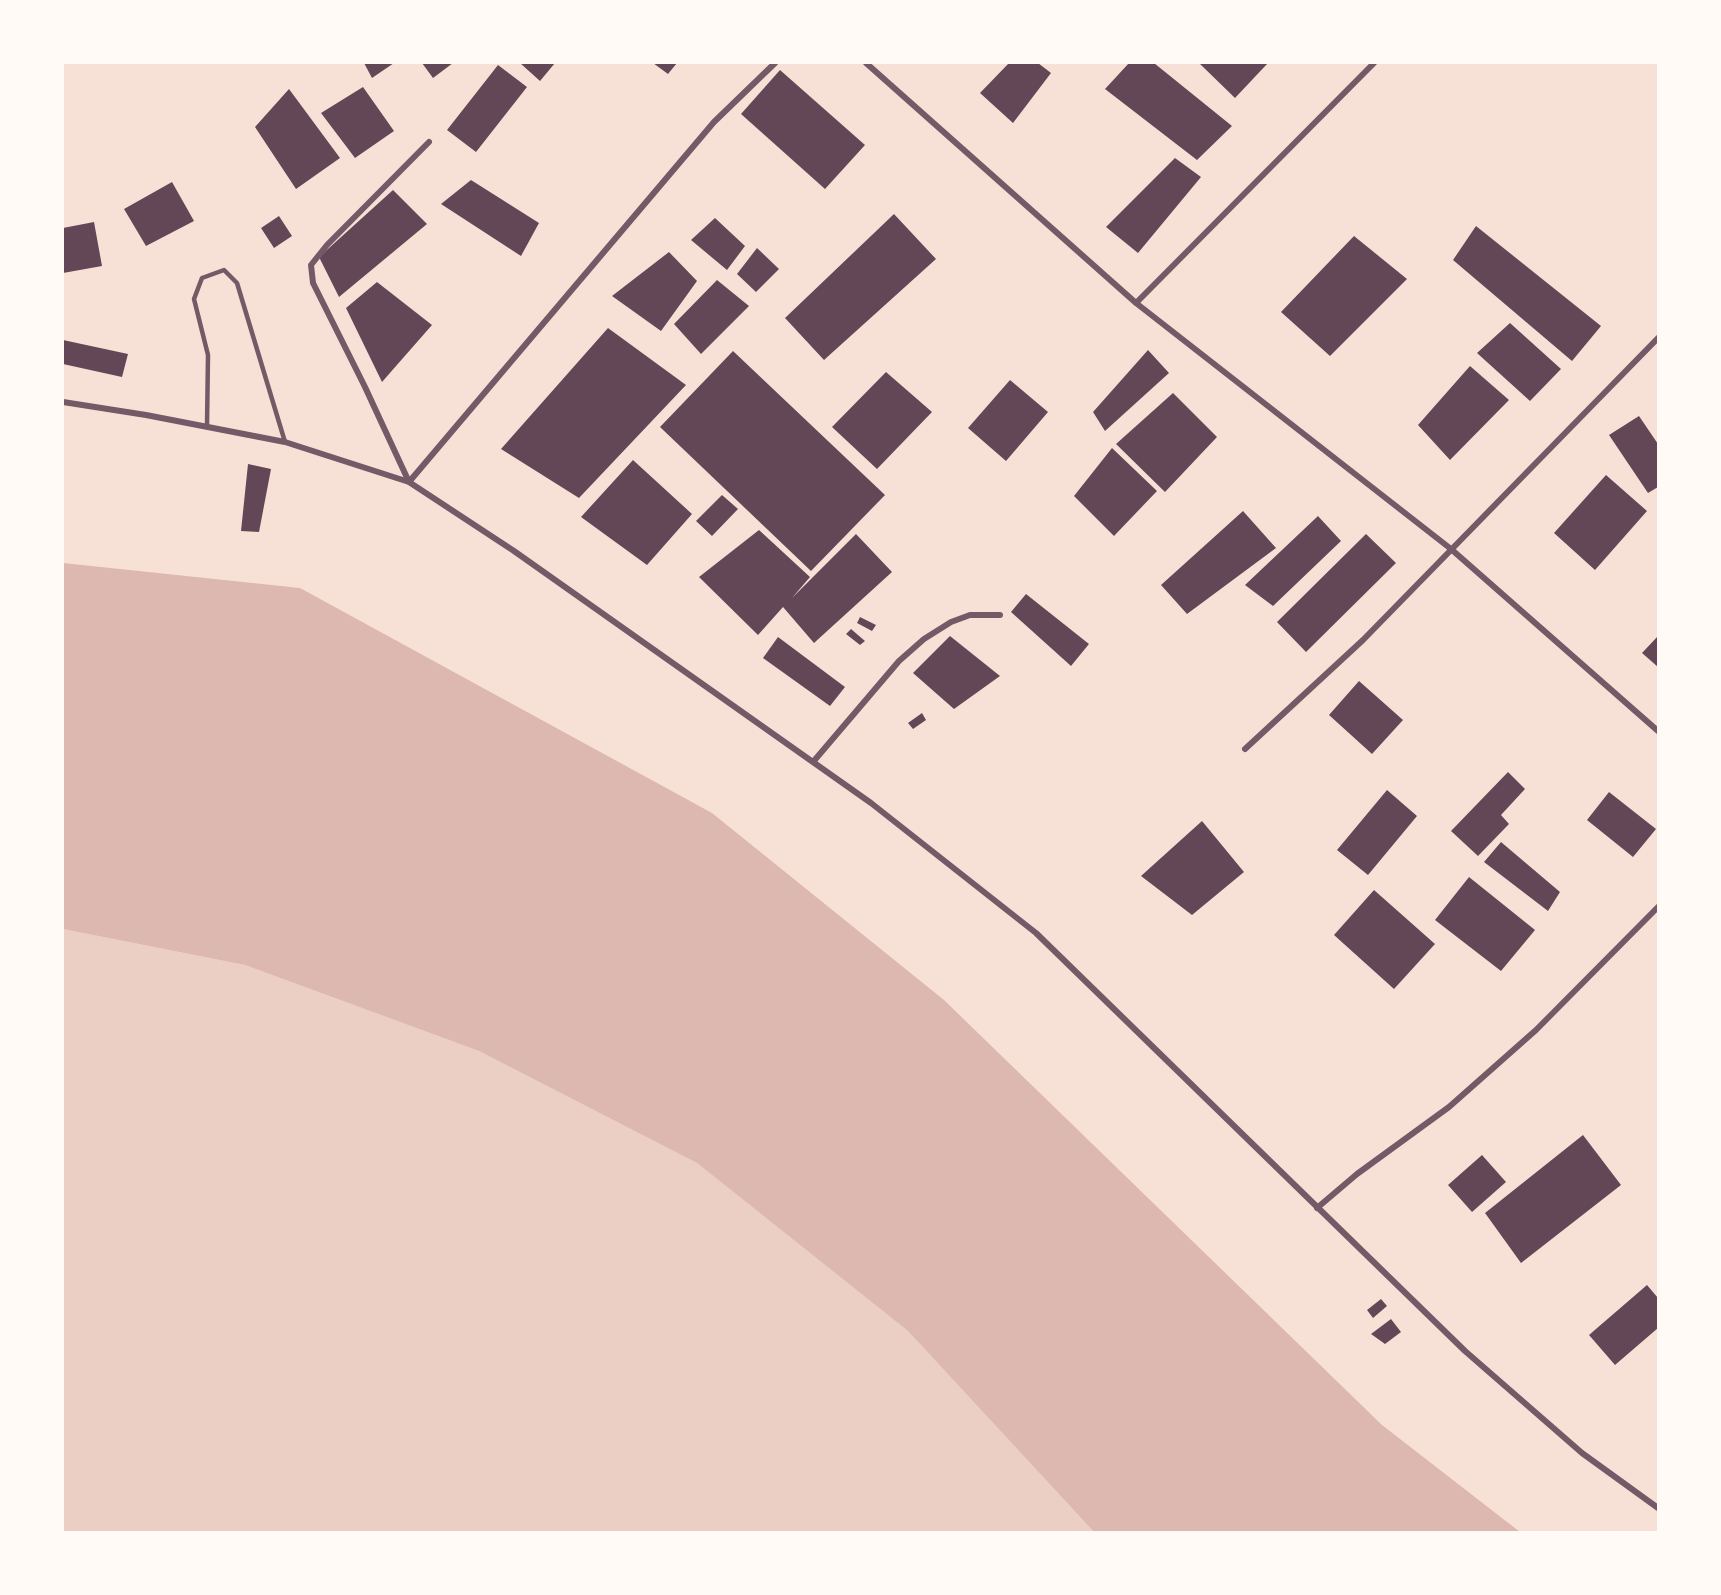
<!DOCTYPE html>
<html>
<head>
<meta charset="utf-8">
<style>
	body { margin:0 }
	#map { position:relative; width:1721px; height:1595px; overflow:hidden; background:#f7e1d7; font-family:Georgia,serif }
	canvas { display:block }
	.frame { position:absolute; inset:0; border:64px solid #fffaf5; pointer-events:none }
</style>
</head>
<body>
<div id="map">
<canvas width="1721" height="1595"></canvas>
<div class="frame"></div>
</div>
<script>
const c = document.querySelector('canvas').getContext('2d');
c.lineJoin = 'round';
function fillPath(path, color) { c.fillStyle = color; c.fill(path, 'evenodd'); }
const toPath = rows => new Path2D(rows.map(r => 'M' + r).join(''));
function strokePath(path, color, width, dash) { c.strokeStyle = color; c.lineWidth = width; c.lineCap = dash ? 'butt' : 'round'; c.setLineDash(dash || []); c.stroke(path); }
const green = toPath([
	[63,929,245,965,479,1051,697,1163,908,1331,1094,1532,63,1532]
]);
const water = toPath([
	[63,563,300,588,712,813,944,1000,1382,1425,1520,1532,1094,1532,908,1331,697,1163,479,1051,245,965,63,929]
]);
const building = toPath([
	[364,63,394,63,372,78],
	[422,63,453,63,433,78],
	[520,63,555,63,540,81],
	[653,63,677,63,668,74],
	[1009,63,1038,63,1051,73,1013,123,980,93],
	[1129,63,1154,63,1232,126,1197,160,1105,89],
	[1199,63,1268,63,1235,98],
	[498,65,527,87,476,152,447,130],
	[780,70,865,145,825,189,741,114],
	[363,87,394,131,355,158,321,113],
	[289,89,340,158,296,189,255,127],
	[1175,158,1201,177,1138,253,1106,227],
	[471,180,539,223,521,256,441,204],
	[172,182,194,221,146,246,124,209],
	[393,190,427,224,339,297,319,257],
	[894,214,936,259,824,360,785,318],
	[279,216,292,236,274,248,261,228],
	[715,218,745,246,727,270,691,240],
	[94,222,102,266,63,273,63,228],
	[1476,226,1601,326,1572,361,1453,260],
	[1354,236,1407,279,1330,356,1281,312],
	[757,248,779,269,756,292,737,274],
	[669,252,697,281,661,331,612,296],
	[717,280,749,306,701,354,674,324],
	[377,282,432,325,382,382,346,308],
	[1510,323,1561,369,1530,401,1477,353],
	[608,328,686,385,579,498,501,449],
	[63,340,128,354,122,377,63,364],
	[1148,350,1169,373,1105,431,1093,412],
	[733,351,885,495,811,571,660,427],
	[1470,366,1509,400,1450,460,1418,425],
	[886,372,932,412,877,469,832,427],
	[1010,380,1048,412,1006,461,968,428],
	[1173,393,1217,437,1165,492,1116,444],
	[1639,416,1658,444,1658,487,1648,493,1609,435],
	[1112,448,1157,491,1114,536,1074,496],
	[633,460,692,514,647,565,581,517],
	[248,464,271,469,259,532,241,531],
	[1606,475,1647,511,1595,570,1554,533],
	[722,495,738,509,712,536,696,521],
	[1243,511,1276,548,1187,614,1161,585],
	[1318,516,1341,541,1273,606,1245,585],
	[759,530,810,577,792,598,856,534,892,572,814,643,783,607,758,635,699,577],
	[1366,534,1396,563,1306,652,1277,622],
	[1026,594,1089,644,1071,666,1011,612],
	[860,617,876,625,872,631,857,623],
	[851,629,865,641,860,645,846,634],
	[950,636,1000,676,954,709,913,673],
	[1658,636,1658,667,1642,653],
	[778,637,845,687,830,706,763,658],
	[1359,681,1403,720,1372,754,1329,715],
	[922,713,926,720,913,729,908,723],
	[1508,772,1525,789,1501,815,1509,824,1478,856,1451,831],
	[1387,790,1417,816,1368,875,1337,850],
	[1609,792,1656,829,1633,857,1587,820],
	[1202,821,1244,872,1192,915,1141,876],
	[1501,842,1560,892,1548,911,1484,862],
	[1469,877,1535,930,1501,971,1435,920],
	[1374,890,1435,944,1394,989,1334,935],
	[1583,1135,1621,1185,1521,1263,1485,1213],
	[1482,1155,1506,1182,1472,1212,1448,1185],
	[1647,1285,1658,1298,1658,1328,1615,1365,1589,1335],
	[1381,1299,1387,1306,1373,1318,1367,1310],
	[1391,1319,1401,1332,1385,1344,1371,1334]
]);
const service = toPath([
	[207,426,208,355,194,299,202,278,224,270,237,283,285,442]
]);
const minor = toPath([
	[866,63,1136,303,1451,549,1658,731],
	[429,142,327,245,311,265,313,283,365,387,409,482,714,122,775,63],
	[1136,303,1374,63],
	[63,402,146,415,285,442,409,482,514,551,871,803,1036,933,1465,1351,1582,1453,1658,1508],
	[1245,749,1363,640,1658,338],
	[813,762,899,661,924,639,951,622,970,615,1000,615],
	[1317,1208,1357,1174,1449,1107,1536,1030,1658,907]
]);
fillPath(green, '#ebcfc5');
fillPath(water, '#dcb8b0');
fillPath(building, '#644757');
strokePath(service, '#755966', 4.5);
strokePath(minor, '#755966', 6);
</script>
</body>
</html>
